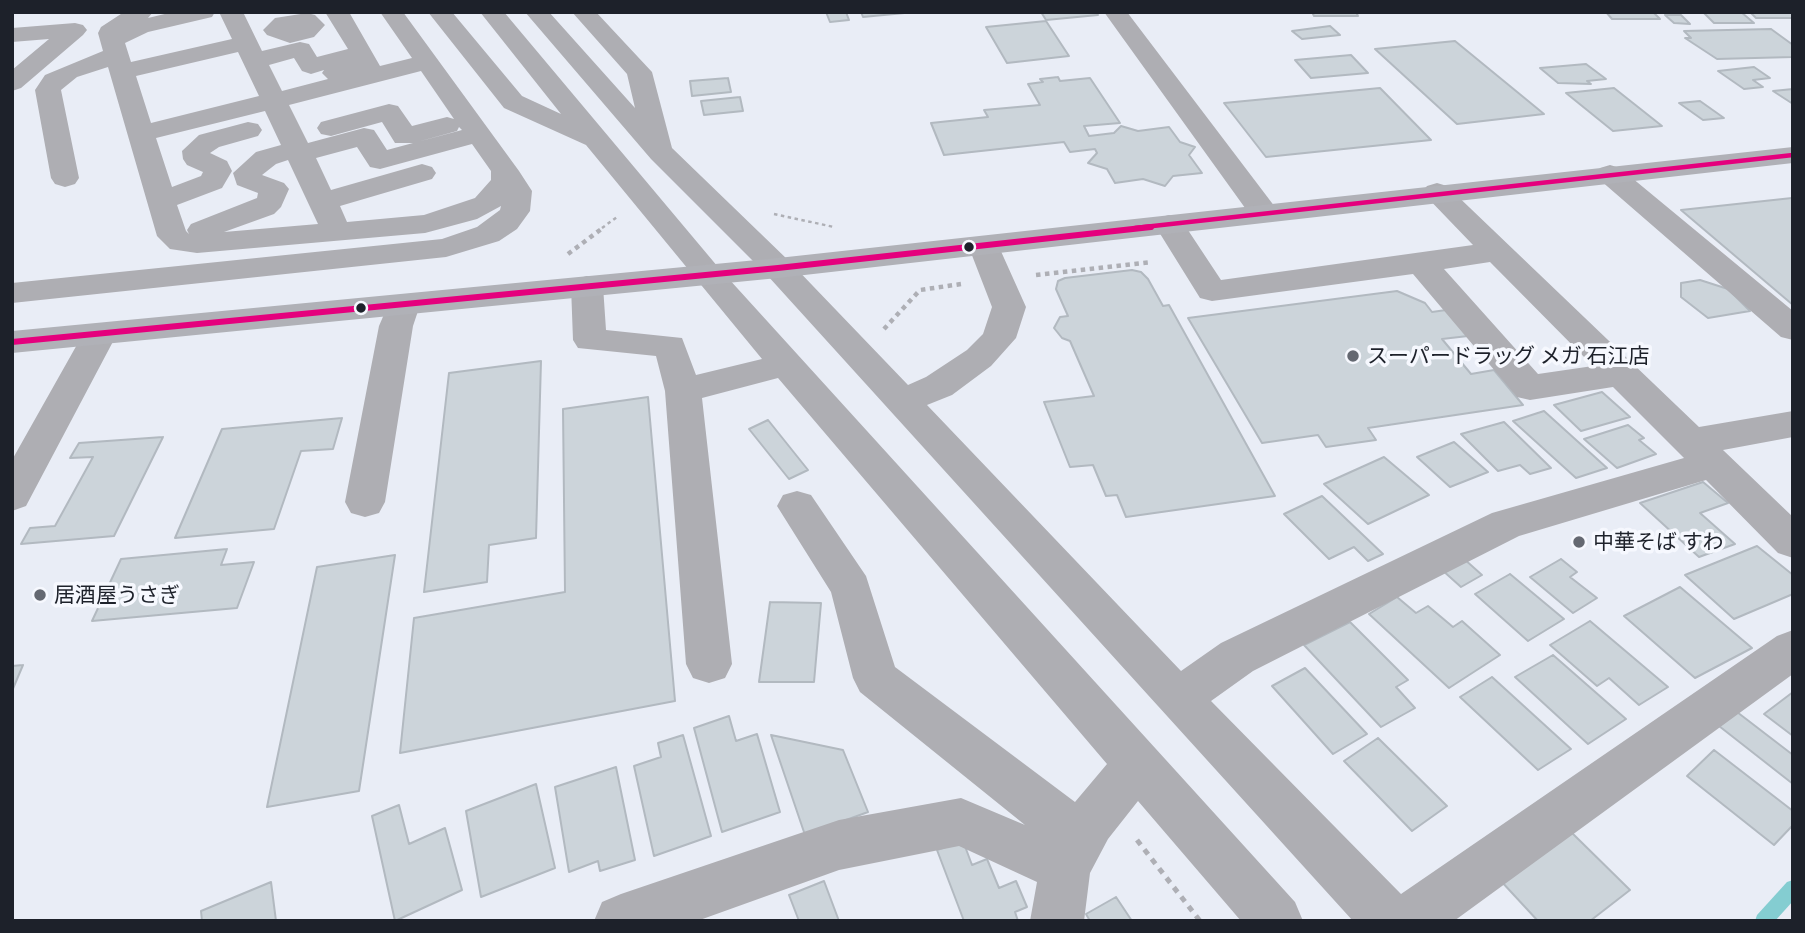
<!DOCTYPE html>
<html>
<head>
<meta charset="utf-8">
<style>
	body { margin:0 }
	#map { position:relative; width:1805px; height:933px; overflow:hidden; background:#e9edf6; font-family:Ubuntu,sans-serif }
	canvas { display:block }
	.frame { position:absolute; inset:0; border:14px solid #1d212a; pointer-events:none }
</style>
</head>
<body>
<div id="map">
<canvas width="1805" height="933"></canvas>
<div class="frame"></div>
</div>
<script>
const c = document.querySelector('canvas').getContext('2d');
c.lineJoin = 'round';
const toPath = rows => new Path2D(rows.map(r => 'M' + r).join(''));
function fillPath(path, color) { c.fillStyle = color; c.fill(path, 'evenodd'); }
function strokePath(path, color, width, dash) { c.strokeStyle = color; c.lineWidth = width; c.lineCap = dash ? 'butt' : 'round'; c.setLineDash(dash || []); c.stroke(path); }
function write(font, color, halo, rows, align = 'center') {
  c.font = font + ' Ubuntu,"Noto Sans JP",sans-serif'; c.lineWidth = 7; c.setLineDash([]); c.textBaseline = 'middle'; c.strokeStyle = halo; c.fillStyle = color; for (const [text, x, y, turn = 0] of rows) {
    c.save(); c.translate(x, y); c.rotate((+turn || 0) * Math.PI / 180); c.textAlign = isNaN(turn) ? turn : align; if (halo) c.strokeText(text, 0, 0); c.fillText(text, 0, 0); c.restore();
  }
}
const stream = toPath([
	[1793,880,1793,901,1775,921,1755,921,1757,915,1787,882,1793,880]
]);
const building = toPath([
	[826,12,846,12,849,20,830,22,826,12],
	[861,12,915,12,863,17,861,12],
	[1041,12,1096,12,1098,15,1046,20,1041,12],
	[1312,12,1356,12,1358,16,1314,16,1312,12],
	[1606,12,1653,12,1660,19,1612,19,1606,12],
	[1703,12,1741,12,1754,23,1714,23,1703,12],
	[1750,12,1793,12,1793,18,1756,18,1750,12],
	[1665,15,1681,15,1690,24,1674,23,1665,15],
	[1046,21,1069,56,1007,63,986,27,1046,21],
	[1330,26,1340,35,1302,39,1292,31,1330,26],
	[1771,29,1793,45,1793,57,1717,59,1685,38,1691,38,1684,31,1771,29],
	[1455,41,1544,114,1457,124,1375,49,1455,41],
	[1351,55,1368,73,1311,78,1295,60,1351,55],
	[1586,64,1606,79,1587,81,1591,84,1558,83,1540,68,1586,64],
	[1754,67,1770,78,1753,80,1763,87,1744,89,1718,71,1754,67],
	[1058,77,1060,81,1090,78,1120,123,1084,126,1089,136,1114,133,1121,126,1138,131,1169,127,1180,142,1195,147,1189,155,1202,173,1173,176,1165,186,1143,179,1115,183,1107,169,1088,163,1097,153,1095,149,1070,152,1064,142,944,155,931,123,988,117,984,110,1040,105,1028,84,1043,82,1040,79,1058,77],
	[728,78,731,92,692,96,690,81,728,78],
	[1380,88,1431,140,1266,157,1224,103,1380,88],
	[1614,88,1662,126,1613,131,1566,93,1614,88],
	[1793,89,1793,104,1773,91,1793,89],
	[740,97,743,111,704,115,701,101,740,97],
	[1700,101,1724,118,1703,120,1679,103,1700,101],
	[1792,198,1793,305,1681,210,1792,198],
	[1132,270,1141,272,1148,279,1163,306,1169,305,1275,496,1126,517,1117,495,1106,496,1093,465,1070,467,1044,402,1094,396,1070,341,1062,338,1054,328,1060,317,1068,316,1056,289,1058,281,1065,278,1132,270],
	[1700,280,1728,289,1750,311,1708,318,1681,297,1681,283,1700,280],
	[1397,291,1425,303,1432,312,1446,310,1468,336,1442,339,1471,374,1494,370,1523,405,1368,428,1376,440,1326,447,1318,435,1262,443,1188,318,1397,291],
	[541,361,536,538,489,545,487,582,424,592,449,373,541,361],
	[1602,392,1630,417,1581,431,1554,405,1602,392],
	[648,397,675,701,400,753,414,618,565,592,563,409,648,397],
	[1544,411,1607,468,1576,478,1513,421,1544,411],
	[342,418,333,449,301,451,274,529,175,538,222,429,342,418],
	[768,420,808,470,789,479,749,429,768,420],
	[1504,422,1551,468,1530,474,1520,465,1498,471,1461,434,1504,422],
	[1628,425,1644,438,1639,440,1656,454,1617,468,1584,439,1628,425],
	[163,437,114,536,21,544,30,528,55,526,93,457,70,458,79,443,163,437],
	[1454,442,1488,472,1450,487,1417,457,1454,442],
	[1384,457,1429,495,1368,524,1324,484,1384,457],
	[1703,482,1728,503,1700,513,1735,544,1699,557,1640,503,1703,482],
	[1322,496,1383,554,1368,561,1354,547,1329,559,1284,514,1322,496],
	[1757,546,1793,575,1793,594,1734,619,1685,575,1757,546],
	[227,549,221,565,254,562,237,608,92,621,121,559,227,549],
	[395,555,359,791,267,807,317,567,395,555],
	[1463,558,1482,575,1461,587,1441,569,1463,558],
	[1561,559,1577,572,1570,577,1597,598,1573,613,1530,577,1561,559],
	[1510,574,1564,619,1528,641,1475,594,1510,574],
	[1680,587,1752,648,1695,678,1624,616,1680,587],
	[1397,597,1416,613,1428,606,1453,627,1462,621,1500,655,1449,688,1369,614,1397,597],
	[770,602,821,603,814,682,759,682,770,602],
	[1590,621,1668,687,1639,705,1609,678,1597,686,1550,645,1590,621],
	[1350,622,1408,680,1396,687,1415,708,1381,727,1304,645,1350,622],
	[1553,655,1626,719,1588,744,1515,677,1553,655],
	[23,665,12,691,12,666,23,665],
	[1305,668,1367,734,1333,754,1272,686,1305,668],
	[1492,677,1571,749,1538,770,1460,697,1492,677],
	[1793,692,1793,736,1764,714,1793,692],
	[1737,712,1793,755,1793,784,1719,726,1737,712],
	[729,716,736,741,757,734,780,812,722,832,694,728,729,716],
	[683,735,711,836,654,856,634,766,661,757,658,743,683,735],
	[771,735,843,750,868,812,805,835,771,735],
	[1378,738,1447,806,1412,831,1344,761,1378,738],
	[1714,750,1793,811,1793,825,1774,845,1687,776,1714,750],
	[616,767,635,860,600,871,598,861,569,872,555,787,616,767],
	[536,784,555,868,481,897,466,811,536,784],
	[399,805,409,844,445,828,462,890,395,921,372,816,399,805],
	[1570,831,1630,890,1590,921,1538,921,1500,880,1570,831],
	[963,841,972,865,987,859,999,888,1016,881,1027,907,1015,912,1018,921,964,921,937,850,963,841],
	[824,881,839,921,799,921,789,895,824,881],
	[271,882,276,921,202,921,201,911,271,882],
	[1116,897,1132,921,1090,921,1086,914,1116,897]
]);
const pathFar2 = toPath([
	[774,214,834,227],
	[602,228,617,217]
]);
const pathFar1 = toPath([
	[568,254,604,227],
	[1036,275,1152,262],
	[884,329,920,290,961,284]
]);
const path = toPath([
	[1137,840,1200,921]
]);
const minor = toPath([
	[124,12,153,12,148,18,173,12,215,12,212,17,148,32,125,43,131,62,232,39,219,12,243,12,262,51,300,42,309,44,317,57,348,49,325,12,349,12,380,66,412,58,380,12,403,12,519,171,532,191,530,211,517,229,499,241,446,257,12,303,12,283,442,239,477,227,500,210,501,206,477,219,425,233,197,253,170,249,157,236,108,67,77,77,61,90,79,178,75,184,65,187,55,184,51,178,35,90,45,75,103,51,98,33,101,27,124,12],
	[238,52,259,96,151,123,136,76,238,52],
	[294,58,302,71,311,74,324,70,322,73,328,79,282,91,269,65,294,58],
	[421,71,454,119,447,117,412,126,398,106,389,104,321,122,317,128,321,134,331,136,382,122,395,143,413,143,387,150,374,130,364,128,308,143,289,105,421,71],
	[265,111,281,145,256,152,233,173,237,185,258,193,257,198,191,224,187,230,189,234,186,231,177,205,222,188,232,171,227,161,210,153,219,147,258,136,262,130,258,124,248,122,199,135,182,151,183,159,187,165,203,172,201,176,172,187,156,138,265,111],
	[459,127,462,130,417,142,457,131,459,127],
	[472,144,491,171,491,180,475,198,424,215,347,222,340,206,432,179,436,173,432,167,422,164,331,190,316,158,357,147,370,167,380,169,472,144],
	[288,160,318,224,224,232,274,214,281,207,289,189,284,183,262,175,276,164,288,160],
	[428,12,452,12,522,96,561,114,480,12,504,12,718,267,1295,902,1303,921,1241,921,1138,801,1108,839,1090,873,1084,921,1030,921,1037,882,959,846,839,870,697,921,594,921,602,902,621,894,839,820,961,798,1025,825,860,692,853,678,831,592,777,506,783,495,797,491,811,495,866,576,895,667,1075,802,1107,764,778,378,702,398,732,664,725,678,709,683,693,678,686,664,665,391,656,356,578,348,573,340,571,286,576,279,587,276,598,279,603,286,606,330,682,338,696,375,762,359,586,145,504,108,428,12],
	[525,12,549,12,635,108,627,74,572,12,596,12,652,72,672,148,789,261,908,385,926,377,967,350,983,334,992,307,968,245,973,238,984,236,995,238,1026,307,1016,338,991,366,952,395,927,405,1181,671,1221,643,1492,513,1684,458,1613,387,1530,400,1517,397,1413,274,1212,301,1200,298,1154,224,1158,218,1169,215,1180,218,1221,280,1473,245,1422,192,1427,186,1437,183,1447,186,1699,427,1793,411,1793,437,1723,450,1793,517,1793,558,1778,553,1706,480,1519,536,1253,671,1211,701,1401,894,1777,636,1793,630,1793,674,1454,921,1353,921,767,275,651,159,525,12],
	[1490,262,1593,366,1538,374,1444,269,1490,262],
	[1104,12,1127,12,1275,207,1279,213,1275,219,1264,222,1253,219,1104,12],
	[307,13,315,15,325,25,314,37,290,43,267,35,263,30,275,18,307,13],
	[75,23,83,25,87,30,83,35,21,88,12,91,12,70,49,39,12,42,12,28,75,23],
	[1610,165,1620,168,1793,311,1793,340,1781,337,1600,180,1596,174,1600,168,1610,165],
	[403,295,415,298,420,305,413,326,385,502,379,513,365,517,351,513,345,502,379,326,391,298,403,295],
	[100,323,112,326,117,334,26,506,12,511,12,460,83,334,88,326,100,323]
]);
const major = toPath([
	[1793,147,1793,163,778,278,12,353,12,331,778,258,1793,147]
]);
const bus1Far1 = toPath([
	[1135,228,1793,155]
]);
const bus1 = toPath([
	[12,342,778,268,1151,227]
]);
const markers = [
	[969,247,6,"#1d212a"],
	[361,308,6,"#1d212a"],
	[1353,356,7,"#646871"],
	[1579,542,7,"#646871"],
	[40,595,7,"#646871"]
];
const poiNames = [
	["スーパードラッグ メガ 石江店",1367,356],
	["中華そば すわ",1593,542],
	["居酒屋うさぎ",54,595]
];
fillPath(stream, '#84cdd1');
fillPath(building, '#ccd4da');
strokePath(building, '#b2b9c0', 2);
strokePath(pathFar2, '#aeafb5', 2.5, [3.5, 3.5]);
strokePath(pathFar1, '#aeafb5', 4.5, [4.5, 4.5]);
strokePath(path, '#aeafb5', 5, [6, 6]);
fillPath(minor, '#aeaeb3');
fillPath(major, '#b0b1b7');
strokePath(bus1Far1, '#e5007d', 4.5);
strokePath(bus1, '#e5007d', 6);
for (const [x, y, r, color] of markers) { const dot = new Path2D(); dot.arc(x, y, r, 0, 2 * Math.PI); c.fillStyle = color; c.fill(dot); strokePath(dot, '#f6f8fe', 2.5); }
write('21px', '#1d212a', '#f6f8fe', poiNames, 'left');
</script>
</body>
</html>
